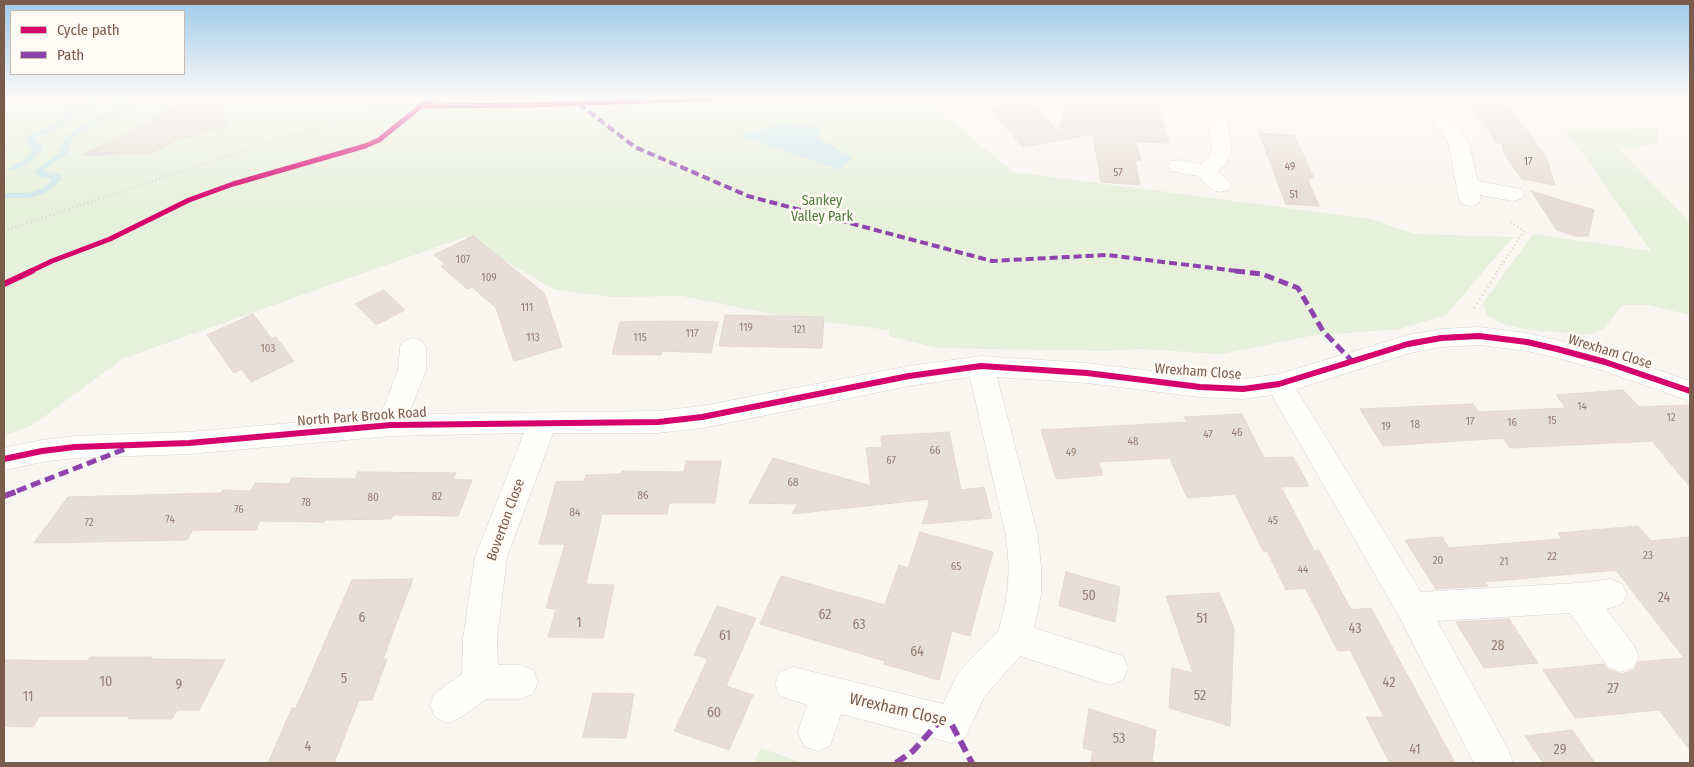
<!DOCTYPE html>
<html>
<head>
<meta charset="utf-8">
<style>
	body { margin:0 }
	#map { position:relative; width:1694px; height:767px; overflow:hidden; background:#f9f5f0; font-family:"Fira Sans Condensed",sans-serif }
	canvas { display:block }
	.frame { position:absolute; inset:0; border:5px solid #7a5c4d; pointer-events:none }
	.legend { position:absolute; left:10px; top:10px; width:175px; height:65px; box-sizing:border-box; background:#fffaf3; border:1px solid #cabbb1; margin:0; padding:6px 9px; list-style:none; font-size:15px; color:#7a5c4d }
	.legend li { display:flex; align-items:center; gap:10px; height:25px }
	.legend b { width:25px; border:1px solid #cabbb1 }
</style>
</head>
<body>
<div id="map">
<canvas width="1694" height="767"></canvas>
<div class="frame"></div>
<ul class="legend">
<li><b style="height:6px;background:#d6006c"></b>Cycle path</li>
<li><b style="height:6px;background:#8e44ad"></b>Path</li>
</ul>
</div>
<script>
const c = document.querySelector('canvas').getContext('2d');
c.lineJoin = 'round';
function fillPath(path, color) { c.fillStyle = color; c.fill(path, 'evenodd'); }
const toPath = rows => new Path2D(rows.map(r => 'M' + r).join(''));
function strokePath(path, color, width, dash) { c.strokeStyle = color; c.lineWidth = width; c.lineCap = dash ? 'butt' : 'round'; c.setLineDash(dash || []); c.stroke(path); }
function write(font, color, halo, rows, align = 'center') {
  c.font = font + ' "Fira Sans Condensed",sans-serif'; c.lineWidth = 5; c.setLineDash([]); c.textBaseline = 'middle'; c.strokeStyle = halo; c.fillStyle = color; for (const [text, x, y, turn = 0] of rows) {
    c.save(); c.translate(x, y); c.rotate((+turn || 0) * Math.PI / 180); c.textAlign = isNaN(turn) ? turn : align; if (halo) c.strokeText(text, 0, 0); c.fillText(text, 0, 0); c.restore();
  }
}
const green = toPath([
	[4,97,925,97,930,104,1014,172,1371,219,1415,234,1513,237,1446,315,1399,329,1310,336,1221,354,1137,349,1105,351,936,348,889,336,889,330,792,318,682,296,613,297,555,290,465,237,122,359,33,425,4,436],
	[1657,128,1657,143,1620,150,1690,222,1690,315,1648,305,1623,305,1603,329,1589,335,1523,329,1503,324,1487,315,1483,303,1533,234,1651,251,1565,129],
	[761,748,803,763,753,763]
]);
const water = toPath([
	[104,97,119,97,130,102,127,108,116,116,96,123,79,133,72,140,69,152,45,169,45,171,61,175,62,180,45,193,29,198,4,198,4,193,30,193,45,187,51,182,51,179,35,175,34,171,59,153,63,141,71,133,91,121,110,114,121,105,112,101,104,101,82,108,63,125,35,138,35,141,41,144,42,149,33,160,16,170,9,169,25,159,32,151,31,147,24,141,28,136,57,123,75,106],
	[782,123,818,127,820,139,852,157,840,170,740,136]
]);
const building = toPath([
	[196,97,213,97,226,126,174,141,151,153,83,155,196,97],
	[1465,97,1502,97,1546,156,1555,185,1522,179,1505,155,1502,143,1497,143,1465,97],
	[1030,101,1059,132,1067,101,1157,105,1169,143,1136,142,1141,160,1135,160,1140,185,1101,182,1093,134,1023,147,989,108,1030,101],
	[1259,133,1294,135,1314,178,1307,178,1319,206,1286,204,1259,133],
	[1531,191,1594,210,1588,236,1575,236,1557,230,1531,191],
	[473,236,544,293,562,347,514,361,496,308,472,287,467,289,441,266,445,264,434,255,473,236],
	[384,290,405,310,376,325,355,304,384,290],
	[253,314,272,339,276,337,294,361,251,382,242,369,234,373,207,335,253,314],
	[725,315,824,317,822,348,719,346,725,315],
	[672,321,718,322,711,353,662,351,661,355,612,354,620,322,672,321],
	[1623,390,1639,407,1690,405,1690,487,1652,441,1510,448,1503,438,1383,446,1360,409,1473,404,1479,412,1566,408,1556,395,1623,390],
	[1242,414,1264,458,1293,457,1309,486,1281,487,1314,551,1319,550,1351,610,1371,608,1455,763,1390,763,1366,717,1384,717,1350,650,1338,651,1305,588,1286,590,1267,551,1263,551,1235,494,1187,498,1170,458,1098,462,1103,475,1056,479,1041,430,1187,422,1184,417,1242,414],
	[949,432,961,490,984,487,992,518,922,524,930,499,792,514,798,504,749,503,773,458,871,486,866,448,882,447,881,436,949,432],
	[686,461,721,461,715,503,669,503,667,514,602,514,586,584,614,585,603,638,548,637,556,609,546,608,565,544,539,544,556,482,584,481,586,475,621,474,622,471,684,472,686,461],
	[358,472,456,473,453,479,472,480,458,516,393,515,391,519,326,520,324,522,260,521,256,530,193,530,187,540,34,543,68,497,221,493,223,490,251,491,255,483,289,484,292,478,355,479,358,472],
	[1638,526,1651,541,1690,537,1690,750,1659,710,1575,718,1543,670,1604,664,1608,670,1622,674,1634,670,1638,662,1684,658,1616,570,1484,582,1488,586,1436,589,1405,540,1442,537,1449,548,1562,539,1558,533,1638,526],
	[920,532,993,552,970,636,952,631,939,680,884,664,885,661,760,624,781,576,885,605,899,565,908,568,920,532],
	[1066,572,1120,587,1115,622,1059,606,1066,572],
	[413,579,383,659,387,659,372,700,359,700,334,763,268,763,292,708,296,708,352,580,413,579],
	[1219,593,1234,628,1230,726,1169,708,1172,668,1193,673,1166,596,1219,593],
	[717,606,756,618,726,686,753,695,729,750,674,731,708,659,694,655,717,606],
	[1509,619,1538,663,1484,668,1456,622,1509,619],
	[90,657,152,657,151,659,225,660,199,710,177,710,172,719,128,719,130,716,40,716,33,727,4,726,4,660,87,661,90,657],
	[593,693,634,694,626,738,583,737,593,693],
	[1089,709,1156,730,1152,763,1091,763,1093,751,1083,748,1089,709],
	[1572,730,1595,763,1543,763,1525,736,1572,730]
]);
const pathFar1 = toPath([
	[4,231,260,145,363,114,421,106],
	[1497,272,1524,231,1510,221]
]);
const path = toPath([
	[1474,308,1498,271]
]);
const minor = toPath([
	[937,97,955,97,956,98,953,102,946,104,939,102,937,97],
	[1204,97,1224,97,1232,151,1225,165,1218,171,1231,185,1228,190,1220,192,1212,190,1198,176,1171,171,1168,166,1171,161,1179,160,1201,164,1209,158,1212,151,1204,97],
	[1417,97,1435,97,1443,110,1465,137,1468,141,1478,181,1521,189,1524,194,1521,199,1513,201,1480,195,1481,199,1478,204,1470,206,1462,204,1459,199,1448,142,1427,116,1417,97],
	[1609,97,1642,97,1690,108,1690,120,1612,101,1609,97],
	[1479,327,1527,333,1557,340,1615,355,1690,381,1690,401,1598,369,1557,358,1527,351,1479,345,1441,347,1410,353,1296,389,1421,592,1578,583,1610,579,1622,584,1627,594,1622,604,1606,609,1633,644,1639,656,1633,668,1621,672,1609,668,1570,613,1437,621,1508,749,1513,763,1474,763,1400,618,1272,395,1243,399,1200,397,1087,383,997,377,1038,536,1041,567,1041,595,1034,628,1123,656,1128,668,1123,680,1110,685,1020,656,984,697,965,738,952,743,841,714,830,746,817,751,804,746,798,733,807,705,780,696,775,684,780,672,793,667,943,704,958,673,999,630,1007,595,1009,567,1006,536,970,377,909,386,702,428,658,433,553,433,507,557,497,639,498,665,520,665,533,670,538,682,533,694,520,699,486,699,461,717,448,723,435,717,430,705,435,693,462,674,463,639,475,557,524,433,391,436,189,454,75,458,42,462,4,470,4,448,42,440,75,436,189,432,381,415,398,370,400,347,404,341,413,338,422,341,426,347,426,370,409,414,658,411,702,406,909,366,981,356,1087,363,1200,377,1243,379,1279,374,1408,335,1441,329,1479,327]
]);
const quietFar2 = toPath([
	[579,104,635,147,748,196,992,261,1107,255,1245,272]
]);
const quietFar1 = toPath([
	[1235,271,1262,274,1298,288,1323,331,1353,362],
	[17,491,125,449]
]);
const quiet = toPath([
	[4,496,21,490],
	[952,725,972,763],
	[896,763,913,751,939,722]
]);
const cyclewayFar1 = toPath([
	[424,106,531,105,749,97],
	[29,272,52,261,110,239,189,200,233,184,365,146,379,140,421,106,437,97]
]);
const cycleway = toPath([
	[4,284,32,271],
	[4,459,42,451,75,447,189,443,391,425,658,422,702,417,909,376,981,366,1087,373,1200,387,1243,389,1279,384,1408,344,1441,338,1479,336,1527,342,1557,349,1605,362,1690,391]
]);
const numberNames = [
	["17",1528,162],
	["49",1290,167],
	["57",1118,173],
	["51",1294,195],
	["107",463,260],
	["109",489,278],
	["111",527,308],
	["119",746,328],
	["121",799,330],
	["117",692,334],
	["113",533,338],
	["115",640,338],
	["103",268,349],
	["14",1582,407],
	["12",1671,418],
	["15",1552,421],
	["17",1470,422],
	["16",1512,423],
	["18",1415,425],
	["19",1386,427],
	["46",1237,433],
	["47",1208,435],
	["48",1133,442],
	["66",935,451],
	["49",1071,453],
	["67",891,461],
	["68",793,483],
	["86",643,496],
	["82",437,497],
	["80",373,498],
	["78",306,503],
	["76",239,510],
	["84",575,513],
	["74",170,520],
	["45",1273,521],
	["72",89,523],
	["23",1648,556],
	["22",1552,557],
	["20",1438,561],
	["21",1504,562],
	["65",956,567],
	["44",1303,570]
];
const parkNames = [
	["Sankey",822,201],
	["Valley Park",822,217]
];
const streetNames = [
	["Wrexham Close",1610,352,17],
	["Wrexham Close",1198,372,4],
	["North Park Brook Road",362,417,-4],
	["Boverton Close",506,520,-70]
];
const nearNumbernames = [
	["50",1089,596],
	["24",1664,598],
	["62",825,615],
	["6",362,618],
	["51",1202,619],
	["1",579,623],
	["63",859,625],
	["43",1355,629],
	["61",725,636],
	["28",1498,646],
	["64",917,652],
	["5",344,679],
	["10",106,682],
	["42",1389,683],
	["9",179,685],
	["27",1613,689],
	["52",1200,696],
	["11",28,697],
	["60",714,713],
	["53",1119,739],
	["4",308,747],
	["41",1415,750],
	["29",1560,750]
];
const nearStreetnames = [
	["Wrexham Close",898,710,13]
];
fillPath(green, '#e7f0db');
fillPath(water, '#d0e8ea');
fillPath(building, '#e6ded7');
strokePath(building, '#e2d8d2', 1);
strokePath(minor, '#d7d1cb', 1);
strokePath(pathFar1, '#dcd5d0', 2.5, [1, 3]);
strokePath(path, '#dcd5d0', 3, [1, 4]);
fillPath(minor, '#fefefd');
strokePath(quietFar2, '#8e44ad', 4, [8, 4]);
strokePath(quietFar1, '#8e44ad', 5, [10, 5]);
strokePath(quiet, '#8e44ad', 6, [12, 6]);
strokePath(cyclewayFar1, '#d6006c', 5);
strokePath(cycleway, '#d6006c', 6);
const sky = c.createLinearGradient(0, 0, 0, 204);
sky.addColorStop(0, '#9ec9e9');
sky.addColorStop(0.48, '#fcfaf8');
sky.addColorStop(1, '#fcfaf800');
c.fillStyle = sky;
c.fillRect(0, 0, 1694, 204);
write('11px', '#977e72', null, numberNames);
write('14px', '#537a41', '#fffaf3', parkNames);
write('14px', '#7a5c4d', '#fffaf3', streetNames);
write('14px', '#977e72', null, nearNumbernames);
write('16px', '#7a5c4d', '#fffaf3', nearStreetnames);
</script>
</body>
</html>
